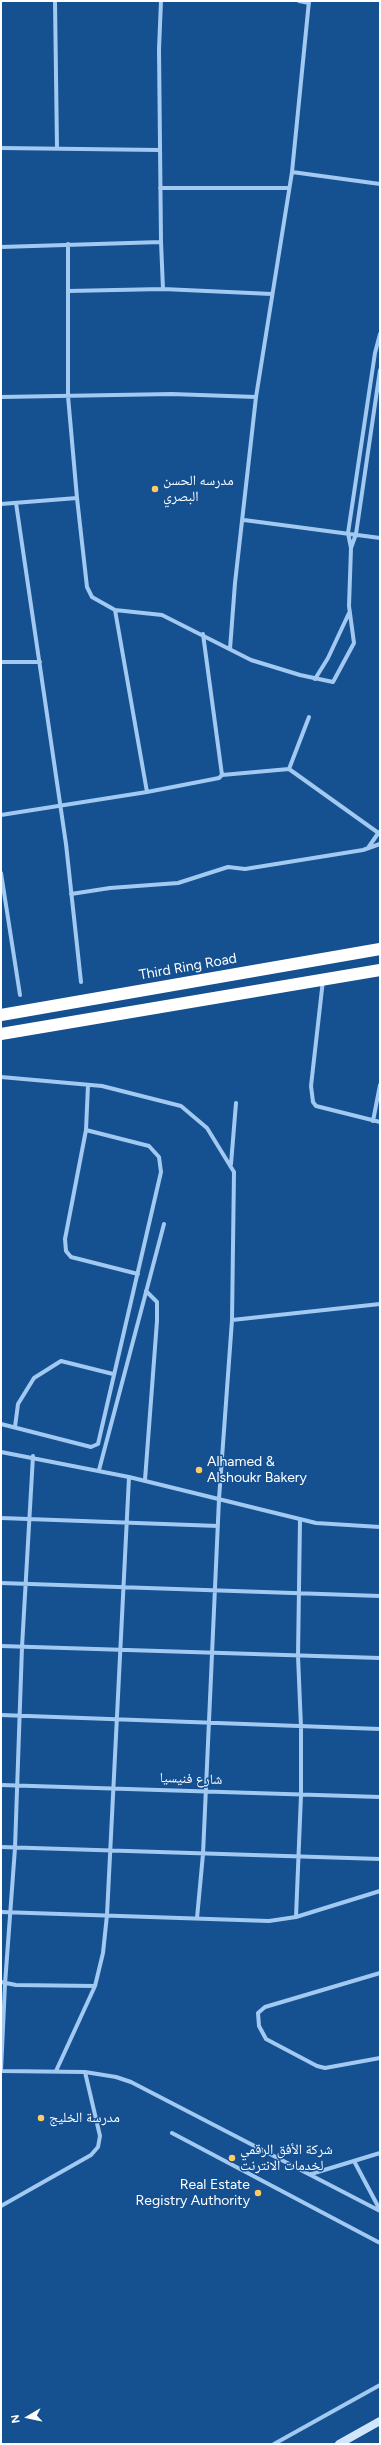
<!DOCTYPE html>
<html>
<head>
<meta charset="utf-8">
<style>
	body { margin:0 }
	#map { position:relative; width:381px; height:2445px; overflow:hidden; background:#155091; font-family:Figtree,sans-serif }
	canvas { display:block }
	.frame { position:absolute; inset:0; border:2px solid #fff; pointer-events:none }
	.north { position:absolute; left:8px; top:2397px; width:40px; height:40px; -webkit-text-stroke:3px #155091; paint-order:stroke; rotate:261deg; font-size:11px; font-weight:700; line-height:16px; text-align:center; color:#fff }
	.north::after { content:''; display:block; margin:auto; width:14px; height:18px; background:#fff; clip-path:polygon(50% 0,100% 100%,50% 72%,0 100%) }
</style>
</head>
<body>
<div id="map">
<canvas width="381" height="2445"></canvas>
<div class="frame"></div>
<div class="north">N</div>
</div>
<script>
const c = document.querySelector('canvas').getContext('2d');
c.lineJoin = 'round';
const toPath = rows => new Path2D(rows.map(r => 'M' + r).join(''));
function strokePath(path, color, width, dash) { c.strokeStyle = color; c.lineWidth = width; c.lineCap = dash ? 'butt' : 'round'; c.setLineDash(dash || []); c.stroke(path); }
function write(font, color, halo, rows, align = 'center') {
  c.font = font + ' Figtree,"Noto Naskh Arabic",sans-serif'; c.lineWidth = 3; c.setLineDash([]); c.textBaseline = 'middle'; c.strokeStyle = halo; c.fillStyle = color; for (const [text, x, y, turn = 0] of rows) {
    c.save(); c.translate(x, y); c.rotate((+turn || 0) * Math.PI / 180); c.textAlign = isNaN(turn) ? turn : align; if (halo) c.strokeText(text, 0, 0); c.fillText(text, 0, 0); c.restore();
  }
}
const street = toPath([
	[55,1,57,148],
	[299,1,309,3],
	[309,1,292,172,380,184],
	[1,148,160,150],
	[160,188,289,188],
	[161,242,163,289],
	[1,247,161,242,159,49,161,1],
	[68,291,163,289,272,294],
	[1,397,172,394,256,397,235,583,230,649],
	[256,397,292,172],
	[77,498,87,587,92,597,115,610,147,792],
	[16,503,66,844,81,982],
	[1,504,77,498,68,396,68,244],
	[244,520,380,538],
	[351,548,356,534,380,370],
	[115,610,162,615,251,660,300,675,333,682,354,643,349,606,351,548,348,533,375,353,380,334],
	[203,634,222,775],
	[1,662,40,662],
	[315,679,328,658,349,613],
	[289,769,309,717],
	[1,815,147,792,219,778,222,775,289,769,380,834],
	[368,848,379,832],
	[1,873,20,995],
	[71,894,110,888,178,883,228,867,245,869,363,850,380,844],
	[323,980,311,1086,313,1102,316,1106,380,1122],
	[1,1077,102,1086,181,1106,207,1128,234,1172,232,1320,219,1499,203,1854,197,1918],
	[88,1085,86,1130,65,1239,66,1251,71,1257,138,1274],
	[373,1121,380,1085],
	[231,1164,236,1103],
	[232,1320,380,1304],
	[1,1424,91,1447,98,1444,161,1172,159,1157,149,1146,86,1130],
	[15,1427,18,1404,34,1378,61,1361,113,1374],
	[1,1452,129,1477,316,1523,380,1527],
	[99,1470,164,1224],
	[145,1480,157,1321,157,1302,146,1291],
	[1,1518,218,1526],
	[1,1583,380,1596],
	[1,1646,380,1658],
	[1,1715,380,1729],
	[1,1785,380,1797],
	[1,1847,380,1859],
	[1,1912,269,1921,296,1917,380,1891],
	[296,1917,301,1795,301,1727,298,1656,300,1520],
	[380,1973,265,2007,258,2013,259,2026,266,2039,317,2066,325,2068,380,2058],
	[1,1982,16,1985,95,1986],
	[1,2071,5,1984,15,1848,22,1647,33,1456],
	[1,2071,85,2072,116,2077,131,2082,380,2211],
	[56,2071,95,1986,103,1953,107,1915,129,1477],
	[172,2133,380,2243],
	[354,2161,380,2210],
	[311,2174,380,2153],
	[1,2206,91,2155,98,2147,100,2136,85,2072],
	[274,2444,380,2385]
]);
const secondary = toPath([
	[339,2444,380,2421]
]);
const highway = toPath([
	[1,1015,380,949],
	[1,1034,380,970]
]);
const markers = [
	[155,489,4,"#ffcb62"],
	[199,1470,4,"#ffcb62"],
	[41,2118,4,"#ffcb62"],
	[232,2158,4,"#ffcb62"],
	[258,2193,4,"#ffcb62"]
];
const poiNames = [
	["مدرسه الحسن",163,481],
	["البصري",163,497],
	["Alhamed &",207,1462],
	["Alshoukr Bakery",207,1478],
	["مدرسة الخليج",49,2118],
	["شركة الأفق الرقمي",240,2150],
	["لخدمات الانترنت",240,2166],
	["Real Estate",250,2185,"right"],
	["Registry Authority",250,2201,"right"]
];
const streetNames = [
	["Third Ring Road",188,967,-10],
	["شارع فنيسيا",191,1779,2]
];
strokePath(street, '#a2c9f1', 4);
strokePath(secondary, '#d1e5fb', 8);
strokePath(highway, '#fff', 12);
for (const [x, y, r, color] of markers) { const dot = new Path2D(); dot.arc(x, y, r, 0, 2 * Math.PI); c.fillStyle = color; c.fill(dot); strokePath(dot, '#155091', 1.5); }
write('14px', '#fff', '#155091', poiNames, 'left');
write('14px', '#fff', '#155091', streetNames);
</script>
</body>
</html>
